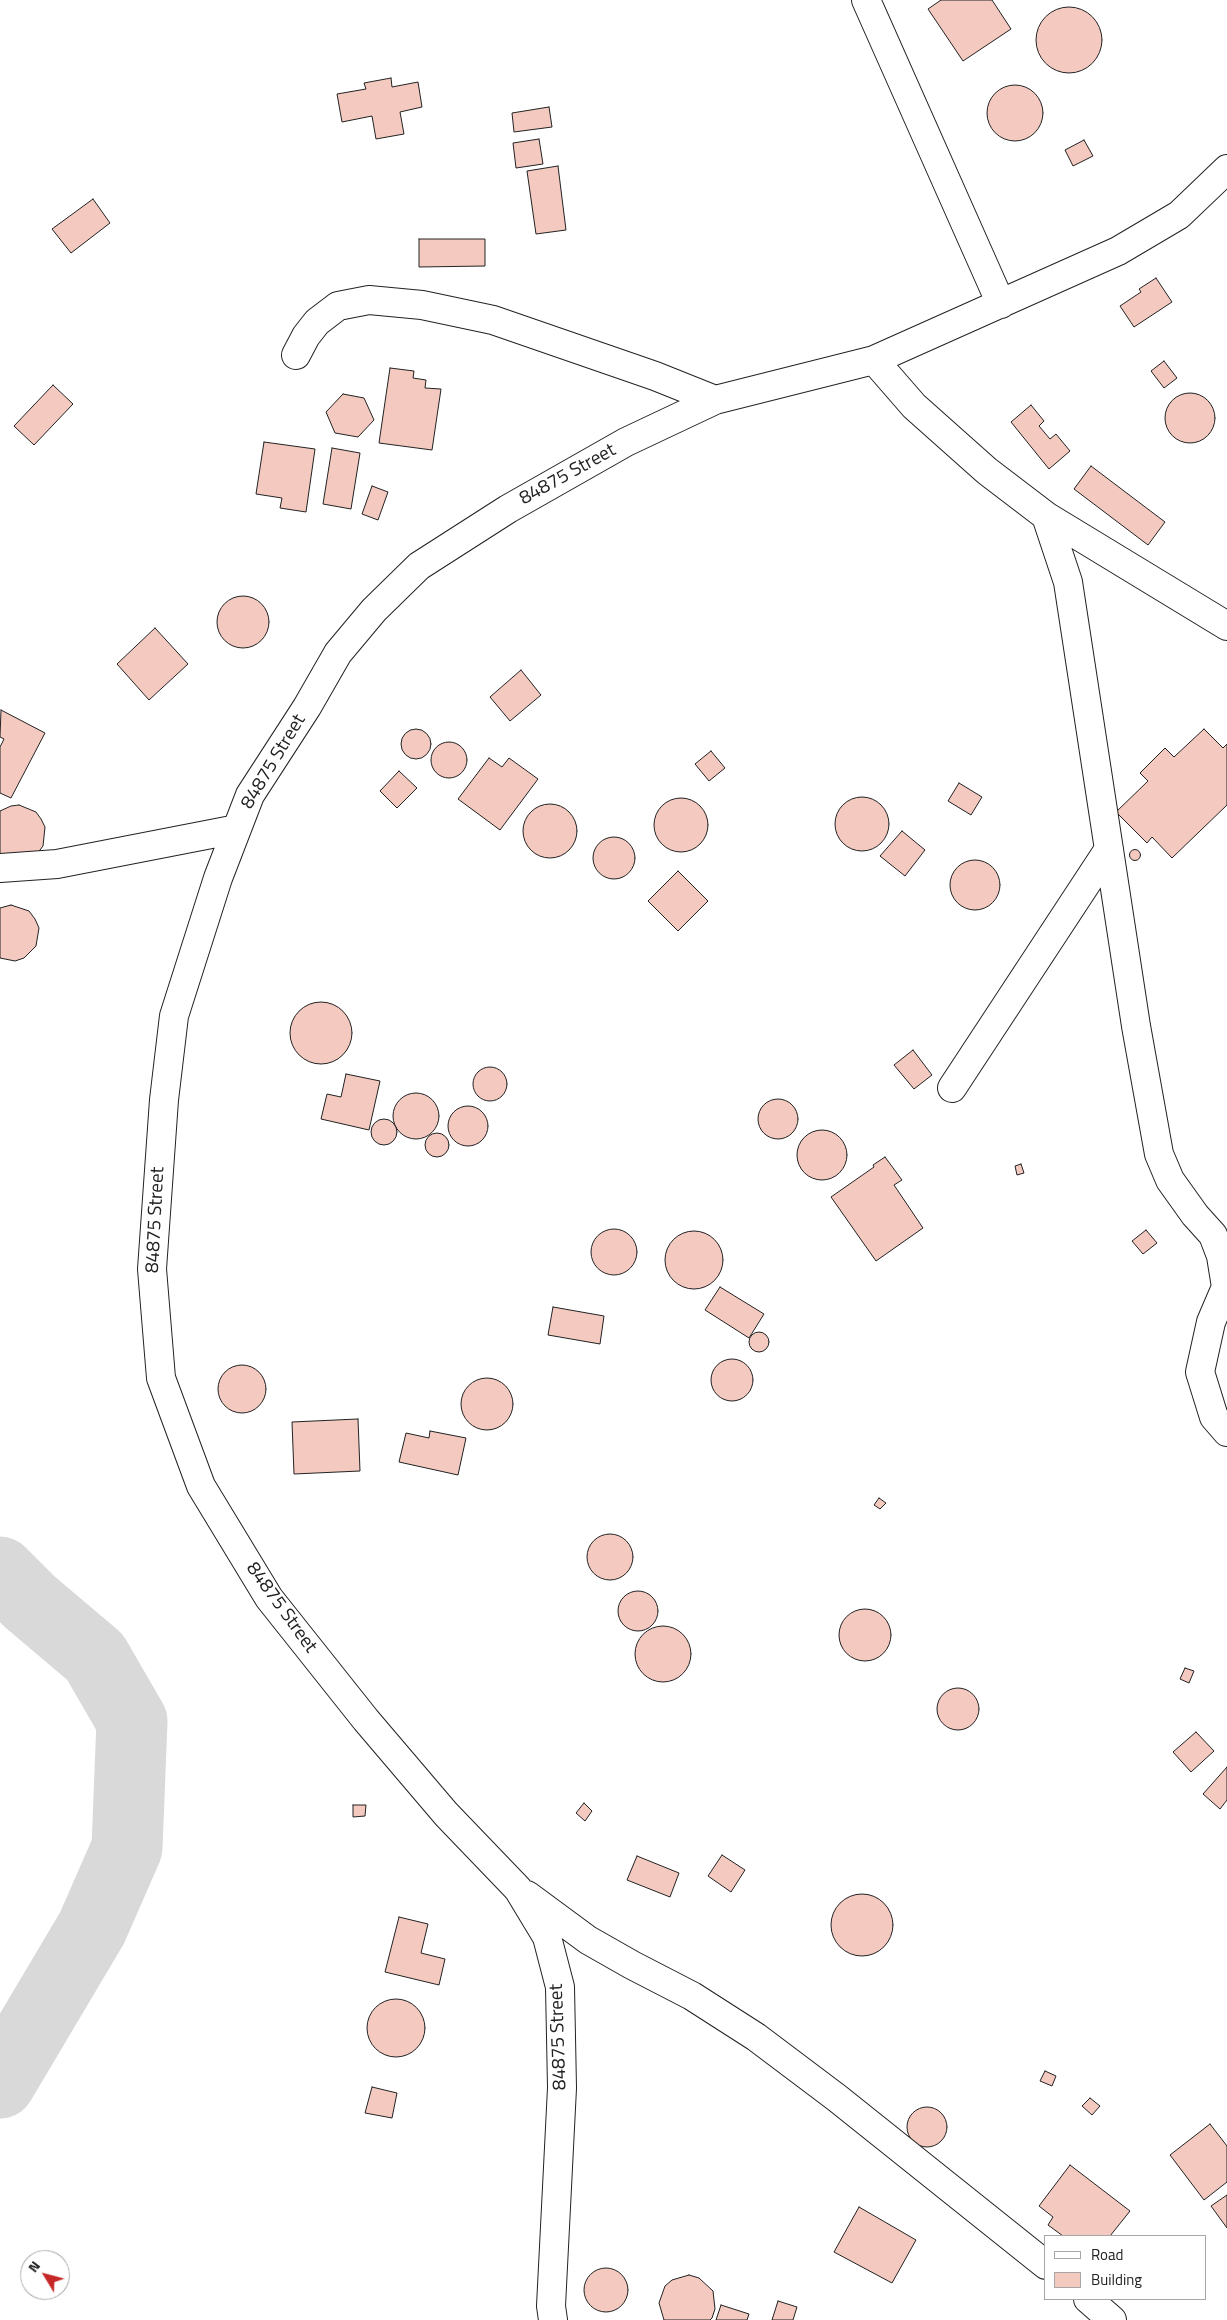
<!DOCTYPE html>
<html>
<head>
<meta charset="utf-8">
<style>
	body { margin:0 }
	#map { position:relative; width:1227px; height:2320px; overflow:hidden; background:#fff; font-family:"Titillium Web",sans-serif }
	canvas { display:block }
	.legend { position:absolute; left:1044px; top:2235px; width:162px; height:65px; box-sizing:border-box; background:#fff; border:1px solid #a7a7a7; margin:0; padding:6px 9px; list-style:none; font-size:15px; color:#222 }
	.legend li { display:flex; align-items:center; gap:10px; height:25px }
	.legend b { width:25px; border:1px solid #a7a7a7 }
	.north { position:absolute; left:20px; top:2250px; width:50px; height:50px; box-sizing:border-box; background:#fff; border:1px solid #a7a7a7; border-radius:50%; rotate:307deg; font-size:14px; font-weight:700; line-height:20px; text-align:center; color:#222 }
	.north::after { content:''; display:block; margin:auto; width:18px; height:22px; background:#c62828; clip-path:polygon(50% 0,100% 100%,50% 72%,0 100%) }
</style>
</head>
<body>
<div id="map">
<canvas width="1227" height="2320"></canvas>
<ul class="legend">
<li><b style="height:6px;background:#fff"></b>Road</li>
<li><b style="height:14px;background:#f3c9c0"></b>Building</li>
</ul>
<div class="north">N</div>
</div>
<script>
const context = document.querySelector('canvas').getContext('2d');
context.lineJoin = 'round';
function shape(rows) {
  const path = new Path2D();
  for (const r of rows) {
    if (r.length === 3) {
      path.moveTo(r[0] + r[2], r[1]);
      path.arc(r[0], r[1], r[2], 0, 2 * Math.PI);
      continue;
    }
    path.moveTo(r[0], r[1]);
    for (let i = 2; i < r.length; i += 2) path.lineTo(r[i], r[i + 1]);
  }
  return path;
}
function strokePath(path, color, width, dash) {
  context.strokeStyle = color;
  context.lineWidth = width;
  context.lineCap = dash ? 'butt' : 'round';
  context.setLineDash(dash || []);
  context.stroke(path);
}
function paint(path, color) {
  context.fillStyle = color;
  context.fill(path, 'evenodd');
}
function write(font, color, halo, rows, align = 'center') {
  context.font = font + ' "Titillium Web",sans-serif';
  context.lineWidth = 4;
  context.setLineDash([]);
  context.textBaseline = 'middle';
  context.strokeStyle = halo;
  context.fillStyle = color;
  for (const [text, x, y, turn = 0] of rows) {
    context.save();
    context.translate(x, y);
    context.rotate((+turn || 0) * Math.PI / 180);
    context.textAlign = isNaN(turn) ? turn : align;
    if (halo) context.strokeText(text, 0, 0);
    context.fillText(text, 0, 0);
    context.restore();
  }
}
const river = shape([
	[0,1572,30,1602,95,1657,132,1721,127,1848,92,1928,0,2083]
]);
const building = shape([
	[941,0,992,0,1011,29,963,61,928,9,941,0],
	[1069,40,33],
	[391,78,392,87,418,82,422,107,400,112,404,134,376,139,372,116,342,122,337,94,366,89,364,83,391,78],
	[1015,113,28],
	[549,107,552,127,514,132,512,113,549,107],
	[539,139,543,164,516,168,513,143,539,139],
	[1084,140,1093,156,1073,166,1065,150,1084,140],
	[558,166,566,230,536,234,527,171,558,166],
	[93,199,110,223,71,253,52,229,93,199],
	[419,239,485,239,485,266,419,267,419,239],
	[1156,278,1172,302,1134,327,1120,306,1141,292,1139,289,1156,278],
	[1164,361,1177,378,1164,388,1151,371,1164,361],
	[390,368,414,371,413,378,426,380,425,388,441,389,432,450,379,443,390,368],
	[53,385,73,404,34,445,14,426,53,385],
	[1190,418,25],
	[343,394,364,398,374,420,358,437,335,433,326,412,343,394],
	[1031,405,1044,421,1039,426,1050,439,1056,434,1070,451,1049,469,1011,422,1031,405],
	[264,442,315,449,306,512,280,508,282,498,256,494,264,442],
	[332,448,360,453,351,509,323,504,332,448],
	[1091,466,1165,522,1148,545,1074,489,1091,466],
	[372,486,388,492,378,520,362,514,372,486],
	[243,622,26],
	[155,628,188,664,149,700,117,664,155,628],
	[521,670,541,695,510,721,490,697,521,670],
	[1,710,45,733,11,798,0,793,0,747,4,739,0,737,1,710],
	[1204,729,1223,748,1227,744,1227,805,1172,858,1152,837,1147,843,1116,812,1148,781,1140,773,1165,748,1174,757,1204,729],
	[416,744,15],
	[449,760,18],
	[711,751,725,768,709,781,695,764,711,751],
	[489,758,502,767,509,758,538,779,500,830,458,799,489,758],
	[399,771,417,788,397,808,380,791,399,771],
	[959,783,982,797,971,815,948,801,959,783],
	[862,824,27],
	[681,825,27],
	[550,831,27],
	[19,805,36,812,41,819,45,827,43,846,37,854,0,856,0,811,11,806,19,805],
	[902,831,925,850,905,876,880,856,902,831],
	[614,858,21],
	[1135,855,5.5],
	[975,885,25],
	[678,871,708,901,678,931,648,901,678,871],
	[11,905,29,911,35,919,39,928,36,946,24,958,15,961,0,958,0,908,11,905],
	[321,1033,31],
	[913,1050,932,1075,914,1089,894,1065,913,1050],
	[490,1084,17],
	[346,1074,380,1081,369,1130,321,1119,327,1094,341,1097,346,1074],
	[416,1116,23],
	[778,1119,20],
	[468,1126,20],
	[384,1132,13],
	[822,1155,25],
	[437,1145,12],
	[885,1157,902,1180,894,1185,923,1228,876,1261,831,1197,874,1167,873,1165,885,1157],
	[1021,1164,1024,1173,1017,1175,1015,1166,1021,1164],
	[614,1252,23],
	[1146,1230,1157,1243,1143,1254,1132,1241,1146,1230],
	[694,1260,29],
	[720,1287,764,1314,749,1338,705,1310,720,1287],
	[553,1307,604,1316,600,1344,548,1335,553,1307],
	[759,1342,10],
	[732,1380,21],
	[242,1389,24],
	[487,1404,26],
	[358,1419,360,1471,294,1474,292,1422,358,1419],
	[430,1431,466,1438,458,1475,399,1462,406,1433,429,1438,430,1431],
	[879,1498,886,1503,880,1509,874,1505,879,1498],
	[610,1557,23],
	[638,1611,20],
	[865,1635,26],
	[663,1654,28],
	[1185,1668,1194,1671,1189,1683,1180,1679,1185,1668],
	[958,1709,21],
	[1196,1732,1214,1751,1191,1772,1173,1752,1196,1732],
	[1227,1767,1227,1800,1220,1809,1203,1794,1227,1767],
	[584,1803,592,1811,585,1821,576,1813,584,1803],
	[353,1805,366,1805,365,1816,353,1817,353,1805],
	[722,1855,745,1870,731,1892,708,1876,722,1855],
	[637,1856,679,1873,670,1897,627,1880,637,1856],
	[862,1925,31],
	[399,1917,428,1924,421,1953,445,1959,439,1985,385,1972,399,1917],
	[396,2028,29],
	[1045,2071,1056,2076,1052,2086,1040,2081,1045,2071],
	[372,2087,397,2093,392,2118,365,2113,372,2087],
	[1090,2098,1100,2106,1092,2115,1082,2106,1090,2098],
	[927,2127,20],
	[1210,2124,1227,2146,1227,2182,1204,2200,1170,2155,1210,2124],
	[1070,2165,1130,2211,1110,2236,1063,2236,1048,2225,1053,2217,1039,2206,1070,2165],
	[1227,2195,1227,2228,1211,2206,1227,2195],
	[859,2207,916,2240,892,2283,834,2252,859,2207],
	[606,2290,22],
	[689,2275,699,2278,713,2291,715,2309,712,2318,710,2320,664,2320,659,2303,665,2286,672,2280,689,2275],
	[778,2301,797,2307,793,2320,772,2320,778,2301],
	[721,2305,749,2314,747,2320,716,2320,721,2305]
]);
const minor = shape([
	[866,0,1001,304],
	[296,355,306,336,317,322,338,306,369,300,422,305,493,320,655,376,715,400],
	[874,360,914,406,987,471,1046,516,1227,626],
	[1046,516,1068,582,1136,1026,1159,1154,1170,1180,1195,1215,1213,1235,1221,1256,1226,1287,1211,1322,1200,1372,1214,1417,1227,1432],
	[0,868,57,864,237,829],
	[952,1088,1109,849],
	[527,1895,588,1940,632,1965,692,1996,756,2037,837,2098,1046,2265],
	[1088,2299,1112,2320],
	[553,2320,551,2306,562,2088,561,2037,560,1987,547,1937,518,1889,446,1814,366,1720,269,1598,201,1486,161,1378,152,1269,164,1100,174,1016,218,878,250,795,307,707,338,653,374,610,419,566,508,509,626,442,715,400,874,360,1118,251,1179,215,1227,169]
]);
const streetNames = [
	["84875 Street",568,475,-29],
	["84875 Street",274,762,-59],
	["84875 Street",156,1220,-87],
	["84875 Street",281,1608,54],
	["84875 Street",559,2037,-92]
];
strokePath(river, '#d9d9d9', 71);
paint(building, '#f3c9c0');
strokePath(building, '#222', 1);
strokePath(minor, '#222', 30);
strokePath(minor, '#fff', 28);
write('19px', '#222', '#fff', streetNames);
</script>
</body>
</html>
